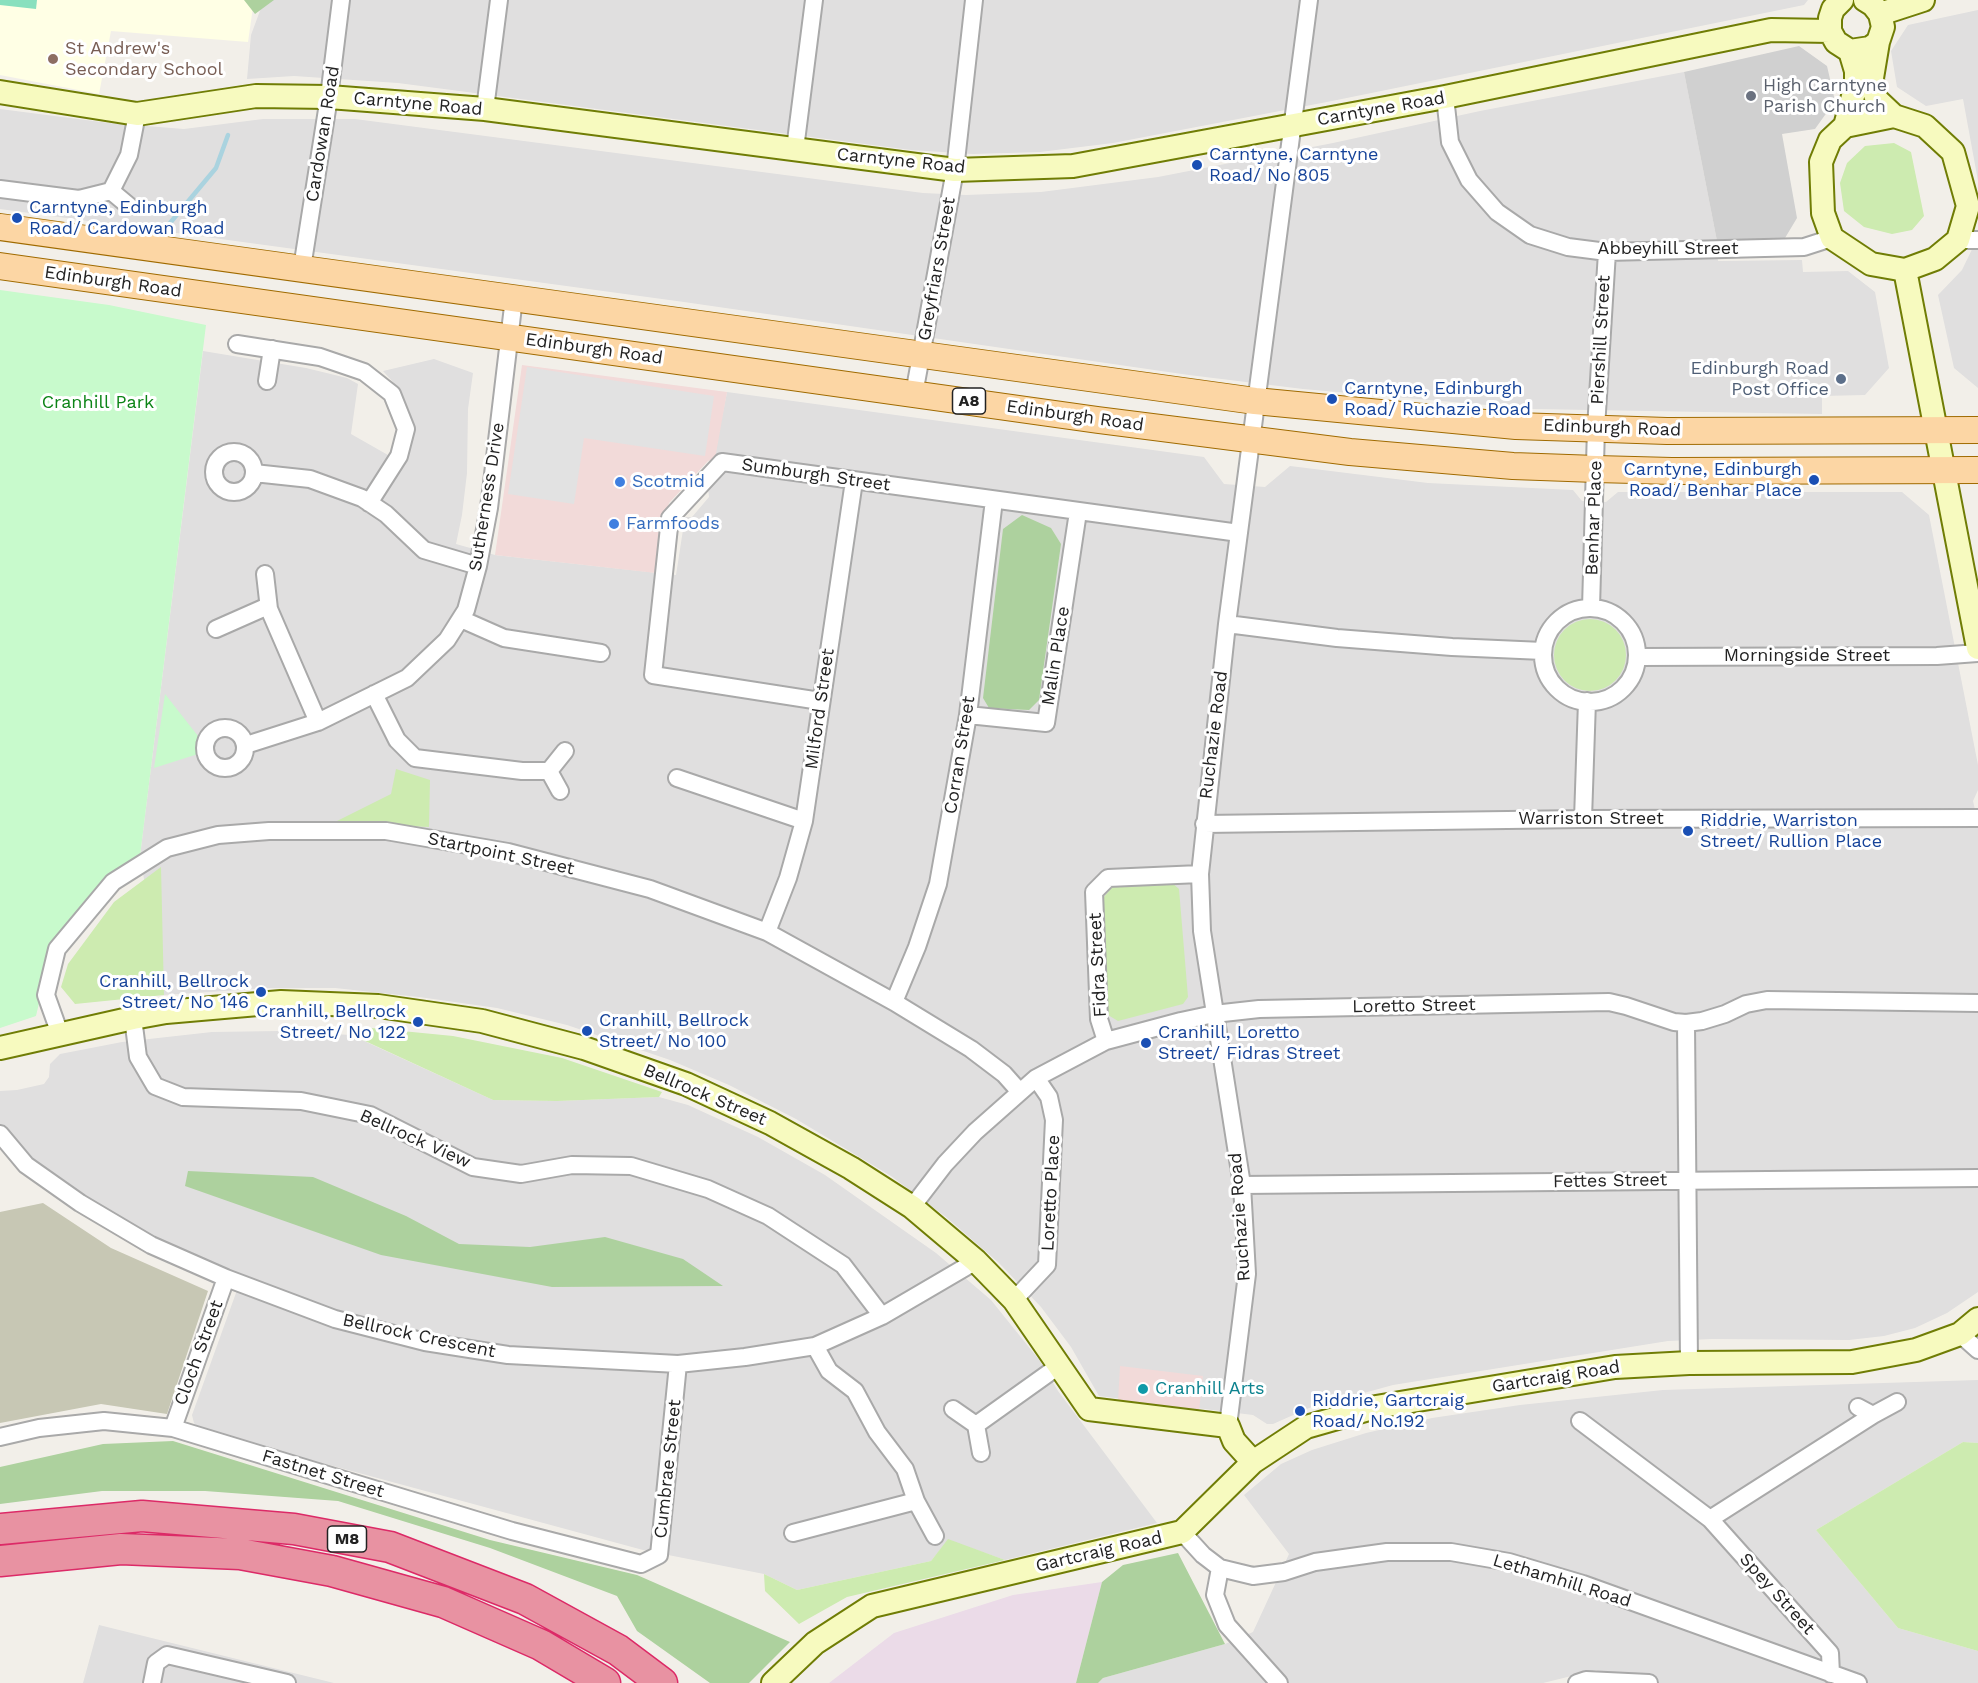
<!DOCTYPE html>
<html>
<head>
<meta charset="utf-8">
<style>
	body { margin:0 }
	canvas { display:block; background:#f2efe9 }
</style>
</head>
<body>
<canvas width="1978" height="1683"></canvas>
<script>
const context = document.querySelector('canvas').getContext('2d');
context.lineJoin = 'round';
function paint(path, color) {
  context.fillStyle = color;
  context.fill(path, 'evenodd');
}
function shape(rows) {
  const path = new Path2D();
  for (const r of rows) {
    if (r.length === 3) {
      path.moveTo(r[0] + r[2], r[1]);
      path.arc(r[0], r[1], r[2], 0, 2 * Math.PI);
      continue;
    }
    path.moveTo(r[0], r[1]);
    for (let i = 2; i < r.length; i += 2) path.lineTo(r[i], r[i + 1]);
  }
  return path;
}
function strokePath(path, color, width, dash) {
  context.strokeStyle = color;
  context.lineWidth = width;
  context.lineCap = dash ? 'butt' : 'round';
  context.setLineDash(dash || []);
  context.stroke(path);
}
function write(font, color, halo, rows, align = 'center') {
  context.font = font + ' "Work Sans",sans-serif';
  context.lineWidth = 6;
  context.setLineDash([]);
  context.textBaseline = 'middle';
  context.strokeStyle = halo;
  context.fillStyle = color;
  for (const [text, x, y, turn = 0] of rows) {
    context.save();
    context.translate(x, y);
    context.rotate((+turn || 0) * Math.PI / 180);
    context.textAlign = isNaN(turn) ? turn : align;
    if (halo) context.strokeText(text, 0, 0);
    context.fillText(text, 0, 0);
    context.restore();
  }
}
const residential = shape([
	[264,0,1808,0,1804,5,1332,101,1113,143,1040,152,973,154,911,150,398,83,294,76,247,79,251,35],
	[1978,10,1978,181,1963,99,1926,106,1897,87,1891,51,1908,25],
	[1684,72,1717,241,1718,261,1802,260,1803,272,1848,271,1875,292,1889,368,1865,395,1822,396,1822,414,1533,409,1303,389,1189,375,684,302,0,209,0,109,109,123,184,129,263,119,355,119,923,193,966,195,1041,192,1158,177,1333,143,1480,111],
	[1978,237,1978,388,1954,368,1938,295,1962,270],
	[203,351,306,368,347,378,358,384,351,434,402,463,401,399,393,382,383,371,434,359,473,373,468,409,467,473,462,515,456,544,495,555,676,575,685,517,692,517,709,497,708,488,727,392,1204,457,1224,484,1265,487,1290,466,1428,483,1573,490,1582,501,1606,502,1618,492,1902,492,1929,515,1978,765,1978,790,1973,801,1978,823,1978,1292,1947,1313,1915,1328,1884,1336,1849,1340,1712,1339,1668,1341,1393,1385,1309,1408,1273,1424,1267,1424,1253,1415,1099,1396,1071,1347,1041,1307,999,1263,946,1217,891,1176,796,1119,729,1085,670,1060,567,1025,497,1008,419,997,335,988,269,988,164,995,140,856],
	[280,1031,351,1035,493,1100,557,1101,659,1097,688,1105,758,1137,825,1175,936,1253,991,1300,1040,1361,1058,1391,1157,1523,1005,1560,948,1540,931,1561,797,1590,764,1574,643,1550,204,1431,198,1428,194,1423,192,1415,241,1279,159,1243,38,1167,13,1142,0,1124,0,1091,17,1090,44,1084,49,1077,50,1064,60,1054,122,1042,212,1032],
	[1978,1380,1978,1443,1963,1442,1816,1530,1898,1628,1978,1651,1978,1683,1625,1683,1596,1670,1543,1683,1098,1683,1103,1678,1225,1644,1253,1632,1289,1554,1244,1495,1281,1464,1312,1450,1366,1433,1432,1418,1520,1405,1663,1390],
	[99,1625,334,1683,83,1683]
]);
const commercial = shape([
	[522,365,727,392,715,459,708,461,669,503,656,573,495,555],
	[1120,1366,1203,1376,1199,1411,1118,1402]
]);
const industrial = shape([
	[1102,1582,1076,1683,829,1683,894,1633,1013,1595]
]);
const education = shape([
	[0,0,254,0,248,42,111,31,99,94,0,75]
]);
const religious = shape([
	[1799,46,1827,66,1835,101,1815,129,1782,134,1797,218,1785,238,1717,241,1684,72]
]);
const construction = shape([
	[43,1203,111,1248,208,1291,167,1414,101,1404,0,1423,0,1212]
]);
const grass = shape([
	[1894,143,1911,152,1924,216,1912,230,1892,234,1864,227,1844,211,1840,183,1847,163,1865,146],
	[1590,655,36],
	[396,769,430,780,429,827,333,823,391,794],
	[161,867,164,995,75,1004,61,987,68,964,114,902],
	[1171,882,1179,889,1188,997,1183,1004,1118,1021,1108,1015,1103,898,1113,886],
	[351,1026,453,1036,562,1058,662,1092,659,1097,557,1101,493,1100,352,1035],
	[1963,1442,1978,1443,1978,1651,1898,1628,1816,1530],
	[948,1539,1005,1560,847,1597,799,1624,765,1591,764,1574,797,1590,931,1561]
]);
const forest = shape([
	[244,0,274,0,255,14],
	[1022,515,1051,528,1061,544,1039,700,1029,710,989,708,983,698,1003,529],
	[188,1171,313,1177,406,1216,459,1244,530,1247,605,1237,683,1259,723,1286,552,1287,381,1255,185,1186],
	[173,1441,490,1540,637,1575,790,1642,749,1683,710,1683,637,1631,617,1596,490,1548,338,1501,205,1491,102,1491,0,1504,0,1467,103,1444],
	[1178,1553,1225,1644,1103,1678,1098,1683,1076,1683,1102,1582,1123,1565]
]);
const park = shape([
	[0,290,109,305,206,325,140,856,109,877,82,906,60,939,44,982,36,1016,0,1028],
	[165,694,198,736,198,754,154,768]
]);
const pitch = shape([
	[0,0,37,0,36,9,0,5]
]);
const parking = shape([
	[527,367,714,396,705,456,584,438,574,504,508,494]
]);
const stream = shape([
	[170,223,216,168,228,135]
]);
const street = shape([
	[1445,97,1450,142,1469,180,1497,212,1530,235,1568,247,1607,252,1804,247,1832,238],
	[485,109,499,0],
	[795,149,814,0],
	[0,189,79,199,111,191,129,155,137,114],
	[111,191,129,206],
	[1958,240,1978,240],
	[302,268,329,97,341,0],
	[237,344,320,357,364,372,392,394,406,429,399,456,369,503],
	[267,381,272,349],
	[914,394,955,170,974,0],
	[234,472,20],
	[254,473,310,479,362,498,386,514,424,550,478,566],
	[265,574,269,609,318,722],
	[1591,608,1596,428,1607,252],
	[1590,655,47],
	[461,619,504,638,601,653],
	[1227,624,1337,638,1452,647,1543,651],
	[216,629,268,606],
	[1637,657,1937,656,1978,653],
	[374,694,397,740,415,758,522,771,549,771,565,751],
	[820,701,653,675,670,518,722,462,1239,533],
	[968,715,1046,723,1078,512],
	[225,748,20],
	[246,745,318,722,407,678,447,640,466,610,478,566,489,508,514,298],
	[549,771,560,791],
	[677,778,804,821],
	[1583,819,1587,701],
	[1204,824,1583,819,1978,818],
	[767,932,788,878,804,821,854,481],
	[894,1002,917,947,938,884,968,715,994,500],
	[133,1018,138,1057,155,1086,183,1097,301,1101,370,1115,473,1167,521,1174,572,1165,631,1166,708,1189,768,1216,843,1265,882,1316],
	[1686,1023,1689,1363],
	[60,1034,46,995,57,949,113,882,167,848,218,835,269,831,386,831,508,852,650,889,767,932,894,1002,971,1049,1004,1074,1020,1092],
	[1106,1041,1099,1019,1094,892,1108,878,1200,874],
	[0,1134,26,1165,80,1203,151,1245,226,1278,335,1319,425,1342,508,1355,678,1364,745,1357,815,1346,882,1316,976,1261],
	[1242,1185,1978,1178],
	[912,1207,945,1164,975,1132,1036,1078,1106,1041,1181,1021,1214,1014,1259,1009,1609,1002,1626,1006,1674,1022,1686,1023,1702,1021,1725,1014,1746,1004,1767,1000,1978,1003],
	[1014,1300,1047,1265,1054,1120,1049,1097,1036,1078],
	[1960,1334,1978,1350],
	[815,1346,829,1371,855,1391,877,1432,905,1469,916,1501,935,1536],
	[953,1409,976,1425,981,1453],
	[1873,1415,1897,1402],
	[1580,1421,1710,1519,1830,1653,1831,1674],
	[976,1425,1060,1365],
	[1228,1426,1247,1274,1242,1185,1202,931,1200,874,1227,624,1309,0],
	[173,1428,226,1278],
	[0,1437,39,1428,104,1421,173,1428,512,1531,641,1564,659,1555,678,1364],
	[1710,1519,1873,1415,1858,1407],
	[1182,1532,1203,1555,1220,1568,1253,1576,1284,1572,1315,1562,1387,1552,1451,1552,1509,1562,1583,1584,1858,1683],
	[793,1533,916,1501],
	[1220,1568,1215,1595,1227,1625,1279,1683],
	[152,1683,156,1663,167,1655,287,1683],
	[1577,1683,1586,1680,1649,1683]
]);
const secondary = shape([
	[1842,0,1833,9,1830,18,1830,31,1836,42,1850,51,1870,48,1878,42,1883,27,1880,14,1873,5,1865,0],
	[1880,14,1923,0],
	[1878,42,1872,78,1873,89,1877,100,1894,116],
	[0,92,137,114,256,96,329,97,485,109,955,170,1073,166,1445,97,1771,30,1830,31],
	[1894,116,1925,126,1953,152,1968,206,1958,240,1935,259,1905,270,1871,264,1832,238,1823,213,1821,162,1830,140,1845,126,1894,116],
	[1845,126,1856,85,1856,71,1850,51],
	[1905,270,1978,648],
	[0,1048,133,1018,166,1012,281,1002,378,1006,482,1021,584,1048,686,1084,770,1123,851,1168,912,1207,976,1261,1014,1300,1089,1409,1228,1426,1234,1441,1253,1462],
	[773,1683,815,1643,872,1606,1182,1532,1253,1462,1306,1427,1376,1407,1615,1367,1689,1363,1852,1362,1916,1350,1960,1334,1978,1319]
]);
const primary = shape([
	[0,227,1255,401,1516,426,1667,431,1978,430],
	[0,266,1098,420,1350,452,1513,466,1596,469,1672,471,1978,470]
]);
const highway = shape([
	[0,1529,142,1516,294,1529,390,1547,525,1599,618,1650,662,1683],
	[0,1561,121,1549,240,1554,332,1571,443,1602,541,1645,605,1683]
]);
const markers = [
	[53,59,6,"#8d6e63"],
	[1751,96,6,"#6b7280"],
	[1197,165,6,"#1a4fb4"],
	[17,218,6,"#1a4fb4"],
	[1841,379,6,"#5c6f8a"],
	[1332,399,6,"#1a4fb4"],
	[1814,480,6,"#1a4fb4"],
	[620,482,6,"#3f7fe0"],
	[614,524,6,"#3f7fe0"],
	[1688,831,6,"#1a4fb4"],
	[261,992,6,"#1a4fb4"],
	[418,1022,6,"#1a4fb4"],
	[587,1031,6,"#1a4fb4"],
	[1146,1043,6,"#1a4fb4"],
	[1143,1389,6,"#0f9aa8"],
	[1300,1411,6,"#1a4fb4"]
];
const shields = [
	[969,401,33],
	[347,1539,39]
];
const shieldNames = [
	["A8",969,401],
	["M8",347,1539]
];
const educationNames = [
	["St Andrew's",65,49],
	["Secondary School",65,70]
];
const worshipNames = [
	["High Carntyne",1763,86],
	["Parish Church",1763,107]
];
const streetNames = [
	["Carntyne Road",418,104,5],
	["Carntyne Road",1381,109,-10],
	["Cardowan Road",323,134,-81],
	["Carntyne Road",901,161,6],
	["Abbeyhill Street",1668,249],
	["Greyfriars Street",937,269,-80],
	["Edinburgh Road",113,282,8],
	["Piershill Street",1601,340,-87],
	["Edinburgh Road",594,349,8],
	["Edinburgh Road",1075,416,8],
	["Edinburgh Road",1612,428,2],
	["Sumburgh Street",816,475,8],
	["Sutherness Drive",487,497,-81],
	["Benhar Place",1594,518,-88],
	["Malin Place",1056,656,-81],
	["Morningside Street",1807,656],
	["Milford Street",820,709,-82],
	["Ruchazie Road",1214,735,-83],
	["Corran Street",960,755,-81],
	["Warriston Street",1591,819],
	["Startpoint Street",501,854,12],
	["Fidra Street",1098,965,-93],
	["Loretto Street",1414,1006,-1],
	["Bellrock Street",705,1095,23],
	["Bellrock View",415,1139,24],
	["Fettes Street",1610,1181,-1],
	["Loretto Place",1051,1193,-87],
	["Ruchazie Road",1240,1217,-94],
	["Bellrock Crescent",419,1336,12],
	["Cloch Street",199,1353,-70],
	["Gartcraig Road",1556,1377,-9],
	["Cumbrae Street",668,1469,-84],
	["Fastnet Street",323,1474,17],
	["Gartcraig Road",1099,1552,-13],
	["Lethamhill Road",1562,1581,17],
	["Spey Street",1777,1594,48]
];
const transitNames = [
	["Carntyne, Carntyne",1209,155],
	["Road/ No 805",1209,176],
	["Carntyne, Edinburgh",29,208],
	["Road/ Cardowan Road",29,229],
	["Carntyne, Edinburgh",1344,389],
	["Road/ Ruchazie Road",1344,410],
	["Carntyne, Edinburgh",1802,470,"right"],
	["Road/ Benhar Place",1802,491,"right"],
	["Riddrie, Warriston",1700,821],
	["Street/ Rullion Place",1700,842],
	["Cranhill, Bellrock",249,982,"right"],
	["Street/ No 146",249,1003,"right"],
	["Cranhill, Bellrock",406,1012,"right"],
	["Street/ No 122",406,1033,"right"],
	["Cranhill, Bellrock",599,1021],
	["Street/ No 100",599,1042],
	["Cranhill, Loretto",1158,1033],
	["Street/ Fidras Street",1158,1054],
	["Riddrie, Gartcraig",1312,1401],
	["Road/ No.192",1312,1422]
];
const serviceNames = [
	["Edinburgh Road",1829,369],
	["Post Office",1829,390]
];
const parkNames = [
	["Cranhill Park",98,403]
];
const shopNames = [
	["Scotmid",632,482],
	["Farmfoods",626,524]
];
const cultureNames = [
	["Cranhill Arts",1155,1389]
];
paint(residential, '#e0dfdf');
paint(commercial, '#f2dad9');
paint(industrial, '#ebdbe8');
paint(education, '#ffffe5');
paint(religious, '#d0d0d0');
paint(construction, '#c7c7b4');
paint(grass, '#cdebb0');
paint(forest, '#add19e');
paint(park, '#c8facc');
paint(pitch, '#88e0be');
paint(parking, '#e2e2e2');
strokePath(stream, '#aad3df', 4.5);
strokePath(street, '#a9a9a9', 20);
strokePath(secondary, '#707d05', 26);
strokePath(primary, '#a06b00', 28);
strokePath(highway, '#dc2a67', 33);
strokePath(street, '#fff', 16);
strokePath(secondary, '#f7fabf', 22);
strokePath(primary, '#fcd6a4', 26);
strokePath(highway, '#e892a2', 30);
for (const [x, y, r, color] of markers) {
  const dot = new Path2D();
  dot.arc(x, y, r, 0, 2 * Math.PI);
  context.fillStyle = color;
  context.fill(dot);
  strokePath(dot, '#fff', 2);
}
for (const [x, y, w] of shields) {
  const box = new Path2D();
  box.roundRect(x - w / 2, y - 13, w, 26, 4.5);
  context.fillStyle = '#fff';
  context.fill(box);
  strokePath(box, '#222', 1.5);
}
write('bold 16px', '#222', null, shieldNames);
write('18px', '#785e54', '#fff', educationNames, 'left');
write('18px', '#5b616d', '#fff', worshipNames, 'left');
write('18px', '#222', '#fff', streetNames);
write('18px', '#164399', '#fff', transitNames, 'left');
write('18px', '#4e5e75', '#fff', serviceNames, 'right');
write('18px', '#0c8416', '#fff', parkNames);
write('18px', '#366cbe', '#fff', shopNames, 'left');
write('18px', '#0d838f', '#fff', cultureNames, 'left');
</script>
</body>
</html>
